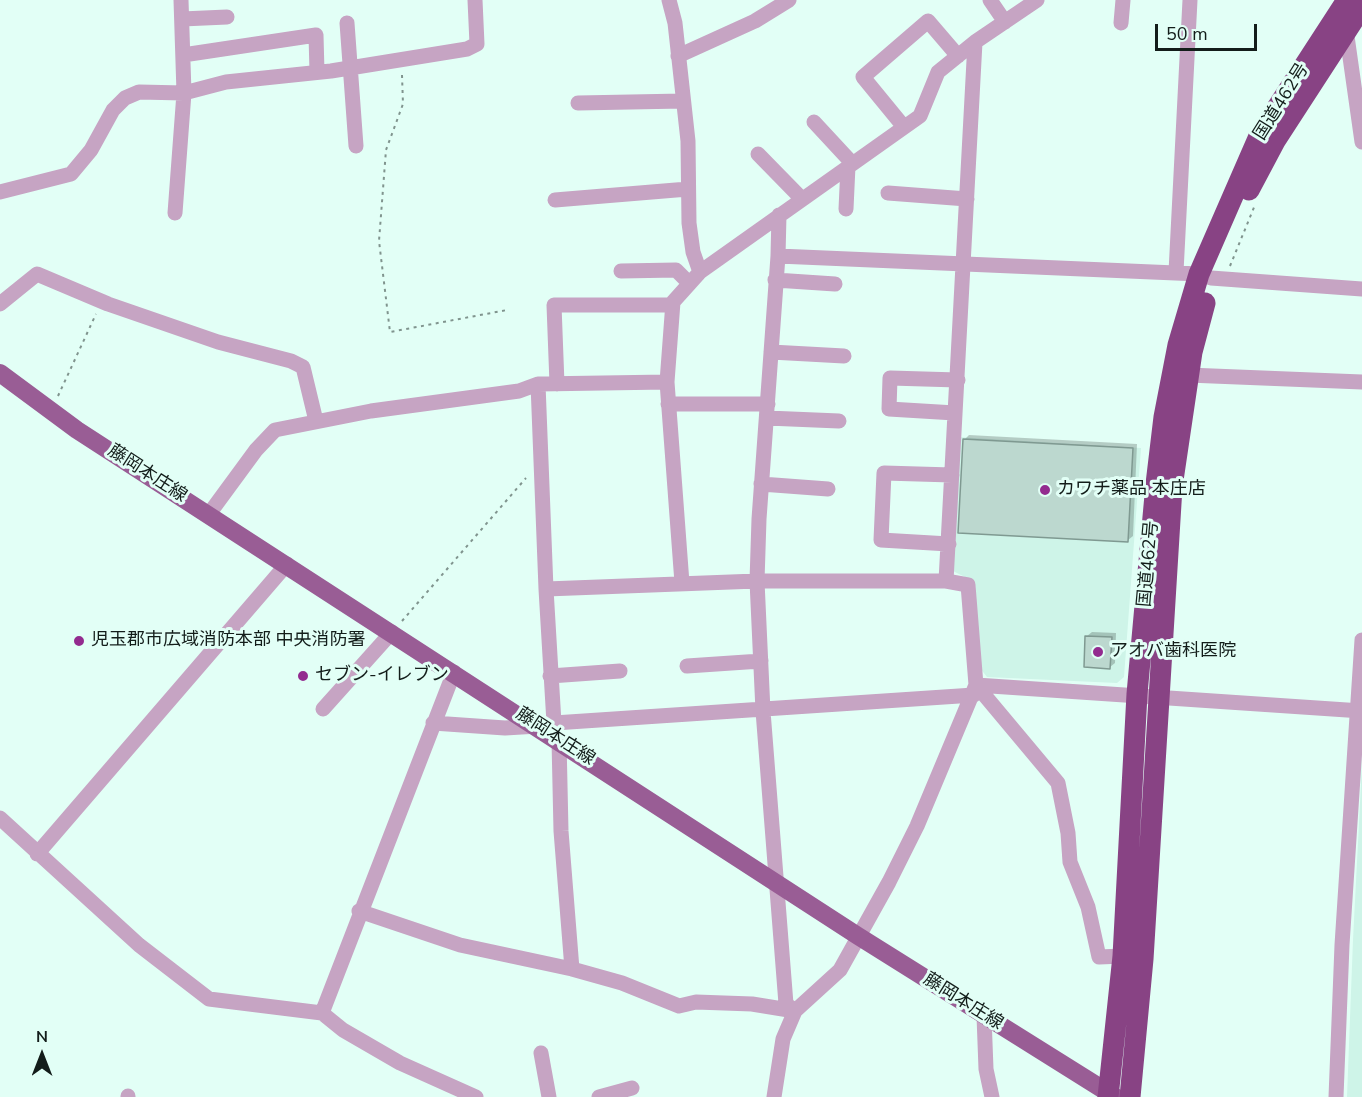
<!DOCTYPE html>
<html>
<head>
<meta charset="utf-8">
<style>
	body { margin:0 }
	#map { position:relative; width:1362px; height:1097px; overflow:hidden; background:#e2fff6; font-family:"Nunito Sans",sans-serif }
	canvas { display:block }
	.north { position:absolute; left:12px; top:1025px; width:60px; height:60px; -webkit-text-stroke:4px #e2fff6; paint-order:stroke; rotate:0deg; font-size:16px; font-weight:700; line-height:24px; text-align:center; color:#131d1a }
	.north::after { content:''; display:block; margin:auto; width:21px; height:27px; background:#131d1a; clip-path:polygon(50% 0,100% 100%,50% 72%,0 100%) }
	.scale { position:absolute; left:1155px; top:24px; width:102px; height:27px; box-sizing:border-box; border:3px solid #131d1a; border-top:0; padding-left:8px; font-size:18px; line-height:21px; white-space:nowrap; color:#131d1a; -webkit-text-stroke:4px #e2fff6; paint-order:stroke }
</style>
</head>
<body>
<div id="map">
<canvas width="1362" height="1097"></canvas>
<div class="north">N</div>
<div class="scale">50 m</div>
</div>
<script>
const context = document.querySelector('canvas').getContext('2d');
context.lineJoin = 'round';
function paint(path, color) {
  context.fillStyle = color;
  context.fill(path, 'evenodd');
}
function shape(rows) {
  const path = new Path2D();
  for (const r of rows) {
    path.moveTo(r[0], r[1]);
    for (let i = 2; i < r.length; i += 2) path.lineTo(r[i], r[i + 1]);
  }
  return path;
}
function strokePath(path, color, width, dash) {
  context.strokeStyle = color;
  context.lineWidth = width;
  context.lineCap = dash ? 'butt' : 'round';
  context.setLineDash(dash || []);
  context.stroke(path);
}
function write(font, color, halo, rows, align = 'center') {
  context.font = font + ' "Nunito Sans","Noto Sans JP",sans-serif';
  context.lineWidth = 6;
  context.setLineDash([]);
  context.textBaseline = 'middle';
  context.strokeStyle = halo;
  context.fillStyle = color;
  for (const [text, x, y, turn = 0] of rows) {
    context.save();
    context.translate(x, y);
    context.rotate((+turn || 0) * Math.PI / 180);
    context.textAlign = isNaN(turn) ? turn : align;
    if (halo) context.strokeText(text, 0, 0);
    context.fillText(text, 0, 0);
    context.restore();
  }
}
const built = shape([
	[959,437,1141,448,1124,677,1117,683,987,677,980,668,975,582,953,571],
	[1362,764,1362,1097,1347,1097,1353,940]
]);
const shadow = shape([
	[969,435,1137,444,1133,536,1128,540,964,440],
	[1092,632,1116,633,1115,663,1110,667,1087,636]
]);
const building = shape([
	[963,439,1133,448,1128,542,958,533,963,439],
	[1085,636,1112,637,1110,669,1084,667,1085,636]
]);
const path = shape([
	[402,75,403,104,386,150,379,241,390,332,507,310],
	[1230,266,1255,205],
	[58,396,96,314],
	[402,621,526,478]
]);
const minor = shape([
	[669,0,675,23,688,141,689,223,693,252,700,272],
	[990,0,1005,22],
	[182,19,227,17],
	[347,23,356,146],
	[1121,23,1123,0],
	[1346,29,1362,142],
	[183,55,316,35,317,72],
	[678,56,755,21,789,0],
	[578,103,683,101],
	[814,122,852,163],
	[904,127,863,77,928,21,958,56],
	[758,154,802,199],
	[0,192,71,174,91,150,113,110,125,98,139,92,184,93,226,82,331,71,467,49,477,44,475,0],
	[888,193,967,199],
	[555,200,688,189],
	[846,209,848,166],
	[175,213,184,93,181,0],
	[779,215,778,256,1199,274],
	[778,256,759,519,757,581,763,711,786,1004,795,1011],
	[621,271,676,270,689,283],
	[1176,272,1190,0],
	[1211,278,1362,289],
	[775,280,835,284],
	[0,304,37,274,108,304,218,342,291,361,303,367,316,421],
	[771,352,844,356],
	[1188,375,1362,382],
	[538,384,546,589],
	[557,384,554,305,672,305],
	[668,404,768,404],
	[955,413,889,409,890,378,958,380],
	[767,418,839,421],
	[761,484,828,489],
	[209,514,256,450,275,430,371,411,519,391,538,384,667,382],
	[949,544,881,540,884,473,952,475],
	[682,583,667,382,673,302,700,272,920,116,938,72,975,42,1037,0],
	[687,666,761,661],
	[550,676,620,671],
	[976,685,1362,711],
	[976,685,1058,783,1068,833,1070,862,1088,907,1099,957,1123,956],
	[323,709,392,632],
	[433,723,505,728,538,726],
	[554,723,546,589,757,581,946,581],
	[550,730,554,723,974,695],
	[559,740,561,831,572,969],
	[0,818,139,945,209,999,322,1013,343,1030,400,1063,476,1097],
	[37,854,287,564],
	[359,911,460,945,572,969,622,983,679,1006,696,1002,752,1004,795,1011],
	[322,1013,454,672],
	[984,1016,986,1069,992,1097],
	[541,1053,549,1097],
	[128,1096,128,1097],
	[599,1097,632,1088],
	[774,1097,783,1039,795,1011,840,970,889,882,917,826,976,685,968,585,946,581,975,42],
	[1336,1097,1342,945,1362,640]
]);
const major = shape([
	[0,373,77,430,858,936,1115,1097]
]);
const highway = shape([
	[1249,190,1275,141,1362,7],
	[1108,1097,1123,956,1137,694,1156,484,1164,417,1178,345,1199,274,1260,134,1347,0],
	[1130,1097,1143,959,1172,487,1192,352,1205,303]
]);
const markers = [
	[1045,490,6,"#932b8f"],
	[79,641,6,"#932b8f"],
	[1098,652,6,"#932b8f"],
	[303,676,6,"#932b8f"]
];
const streetNames = [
	["国道462号",1282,102,-58],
	["藤岡本庄線",147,474,33],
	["国道462号",1149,564,-85],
	["藤岡本庄線",555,737,33],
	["藤岡本庄線",963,1002,32]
];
const poiNames = [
	["カワチ薬品 本庄店",1057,490],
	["児玉郡市広域消防本部 中央消防署",91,641],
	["アオバ歯科医院",1110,652],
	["セブン-イレブン",315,676]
];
paint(built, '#cef4e8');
paint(shadow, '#0003');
paint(building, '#bcd8cf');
strokePath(building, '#7f9991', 1.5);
strokePath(path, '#80948e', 2, [3, 4.5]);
strokePath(minor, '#c6a4c3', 15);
strokePath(major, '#995d95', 18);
strokePath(highway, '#884384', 21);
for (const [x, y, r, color] of markers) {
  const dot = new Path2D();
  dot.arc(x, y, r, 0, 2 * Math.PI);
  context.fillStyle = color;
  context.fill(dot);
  strokePath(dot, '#e2fff6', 2);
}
write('18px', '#131d1a', '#e2fff6', streetNames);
write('18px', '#131d1a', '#e2fff6', poiNames, 'left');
</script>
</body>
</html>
